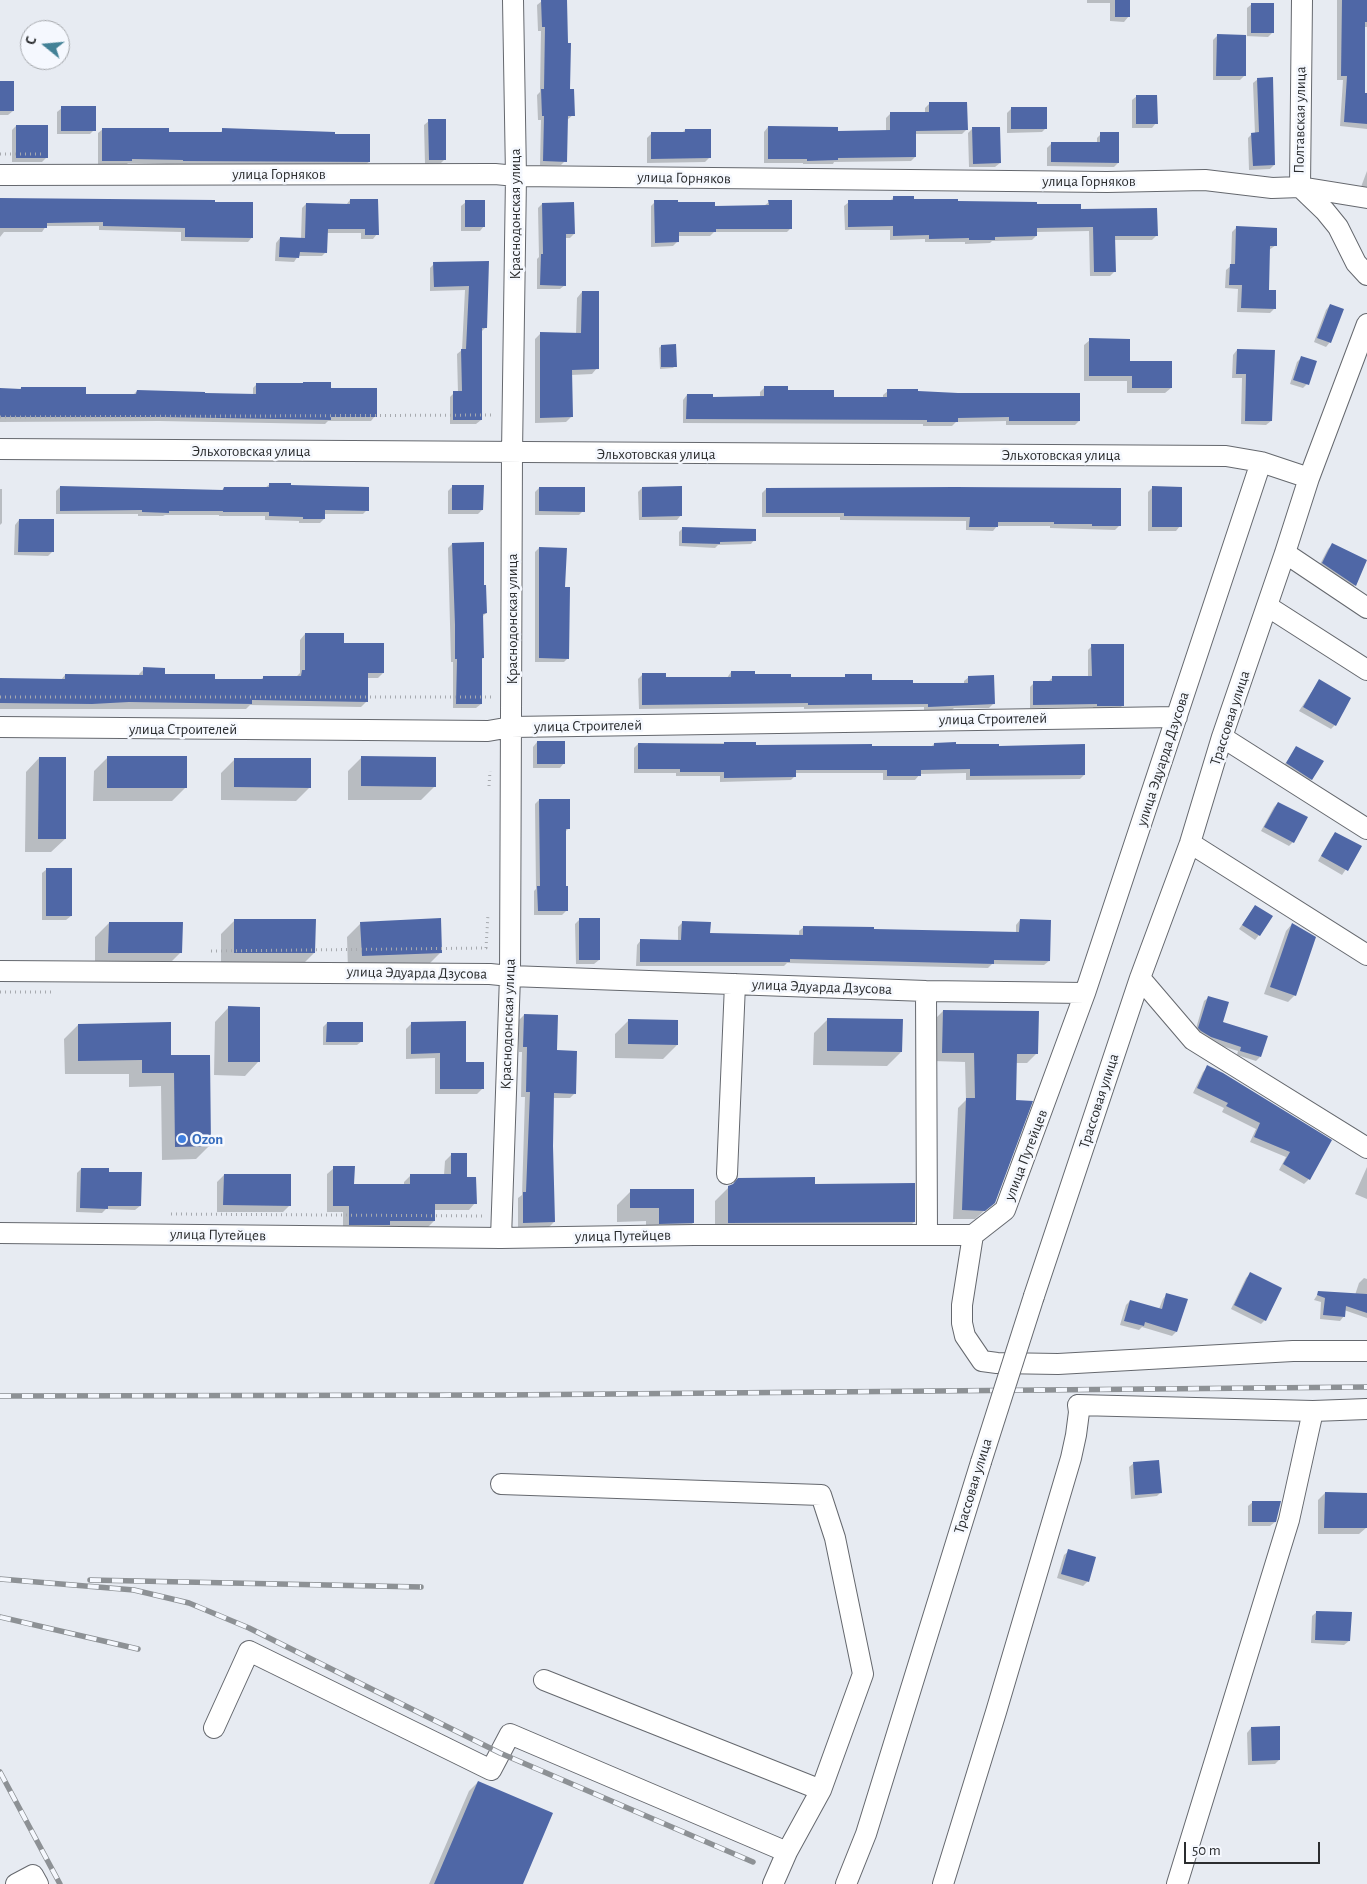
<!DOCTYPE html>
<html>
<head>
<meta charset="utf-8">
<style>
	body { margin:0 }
	#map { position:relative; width:1367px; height:1884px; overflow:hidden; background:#e7ebf2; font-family:"Alegreya Sans",sans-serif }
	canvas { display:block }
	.north { position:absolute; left:20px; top:20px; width:50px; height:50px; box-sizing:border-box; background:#f5f8fe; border:1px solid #a4a7ab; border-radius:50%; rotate:287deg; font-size:14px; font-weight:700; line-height:20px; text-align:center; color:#2b2d2f }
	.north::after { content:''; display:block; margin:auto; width:18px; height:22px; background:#428196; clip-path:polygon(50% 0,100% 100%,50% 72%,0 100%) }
	.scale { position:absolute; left:1184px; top:1842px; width:136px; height:22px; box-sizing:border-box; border:2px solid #2b2d2f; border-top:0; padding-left:6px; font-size:15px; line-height:18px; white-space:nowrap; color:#2b2d2f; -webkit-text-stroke:4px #f5f8fe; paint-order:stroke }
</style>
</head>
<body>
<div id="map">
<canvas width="1367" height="1884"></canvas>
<div class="north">С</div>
<div class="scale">50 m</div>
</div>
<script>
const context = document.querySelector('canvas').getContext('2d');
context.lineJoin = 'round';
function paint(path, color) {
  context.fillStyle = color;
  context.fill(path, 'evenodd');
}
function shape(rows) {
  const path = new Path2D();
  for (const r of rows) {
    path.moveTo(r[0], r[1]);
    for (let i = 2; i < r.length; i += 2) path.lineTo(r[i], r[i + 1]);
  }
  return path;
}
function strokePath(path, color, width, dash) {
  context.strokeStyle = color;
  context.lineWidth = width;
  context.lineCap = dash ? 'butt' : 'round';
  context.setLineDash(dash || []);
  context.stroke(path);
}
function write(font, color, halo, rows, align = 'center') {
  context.font = font + ' "Alegreya Sans",sans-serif';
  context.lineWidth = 5;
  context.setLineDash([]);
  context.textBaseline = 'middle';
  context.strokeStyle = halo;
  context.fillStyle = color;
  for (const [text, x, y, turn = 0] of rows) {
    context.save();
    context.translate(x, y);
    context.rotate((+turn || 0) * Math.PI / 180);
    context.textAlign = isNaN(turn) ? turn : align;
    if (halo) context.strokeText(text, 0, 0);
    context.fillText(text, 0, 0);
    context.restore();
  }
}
const shadow = shape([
	[1087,0,1129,0,1129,16,1124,22,1110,21,1110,3,1087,3],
	[1337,0,1367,0,1367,27,1363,27,1363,94,1367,94,1367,129,1340,126,1343,80,1337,80],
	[542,1,569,90,573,115,567,120,565,161,561,165,540,165,541,120,538,120,537,95,540,92,541,31,538,31,537,5],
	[1252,4,1273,32,1268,37,1245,36,1245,75,1240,80,1213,80,1213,40,1217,36,1247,36,1247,8],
	[1258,79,1274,165,1270,169,1249,170,1248,138,1252,134,1255,134,1253,83],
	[0,82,13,111,8,115,0,115],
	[1137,96,1156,123,1152,128,1132,128,1132,100],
	[929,104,967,129,962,134,915,134,915,157,911,161,834,162,833,164,803,164,803,163,764,163,764,132,768,127,837,133,886,132,886,118,890,114,925,113,925,108],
	[62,108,94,130,90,134,57,134,57,112],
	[1011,109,1046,128,1042,132,1007,133,1007,113],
	[429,121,445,159,441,163,425,164,424,125],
	[16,126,46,158,42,162,12,162,12,130],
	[973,128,1000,163,995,167,969,167,968,133],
	[103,129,168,133,219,134,223,130,334,135,369,162,364,166,243,166,128,163,126,165,98,165,98,133],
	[685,130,710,157,705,162,647,163,647,138,651,134,682,133],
	[1101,134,1118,163,1114,167,1047,166,1047,148,1051,144,1097,143,1097,138],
	[1367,171,1367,190,1361,187],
	[894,197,912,201,1036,206,1080,210,1156,236,1152,240,1114,240,1115,271,1110,276,1090,276,1089,231,1036,232,1036,236,1032,240,992,241,990,243,965,244,965,242,925,242,925,239,890,240,890,230,845,230,844,206,849,202,890,201],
	[0,199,252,237,248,242,181,241,181,232,99,230,99,226,46,226,42,232,4,232,0,237],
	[350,200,377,234,373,239,361,239,361,233,326,233,326,252,322,256,298,256,294,262,275,261,276,243,280,238,301,239,302,208,306,204,346,205],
	[466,202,484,226,480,231,461,231,461,206],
	[655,202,714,207,764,206,769,202,791,228,787,232,714,232,710,236,677,236,677,242,673,246,651,247,651,206],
	[542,204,574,234,570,238,565,238,565,285,560,289,537,289,537,259,539,257,538,208],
	[1237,227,1276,245,1269,250,1267,291,1274,309,1270,313,1237,312,1238,289,1225,288,1226,270,1231,266,1232,232],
	[488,263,485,328,481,332,481,420,476,424,450,424,450,397,454,393,458,393,457,354,462,350,465,290,430,291,430,268,434,264],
	[582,292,597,368,592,374,571,375,572,416,566,422,535,423,535,339,540,334,576,334,577,298],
	[1330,305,1330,342,1326,347,1314,342,1326,310],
	[1090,340,1129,362,1171,388,1165,393,1127,393,1127,381,1084,381,1084,345],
	[661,346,675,366,673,368,660,369,659,348],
	[1237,350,1271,421,1266,425,1241,424,1242,378,1232,378,1233,355],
	[1302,357,1307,384,1303,388,1290,384,1297,362],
	[257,384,330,389,375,416,371,421,328,421,325,424,159,421,0,422,0,390,19,390,21,388,85,395,133,395,137,391,253,395,253,388],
	[765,387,833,399,883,398,883,395,888,391,917,393,1079,421,1075,425,1006,425,1006,421,956,422,952,426,923,426,923,424,683,423,683,400,687,395,712,398,760,397,760,392],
	[270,484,290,486,367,510,363,514,324,514,324,519,320,523,299,523,299,521,265,520,265,516,219,516,219,515,165,515,163,516,138,516,138,514,56,514,56,491,60,487,221,491,224,488,265,488],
	[453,486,482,510,478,514,448,514,448,491],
	[539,488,583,511,579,515,535,515,535,492],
	[642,488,681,515,677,520,639,520,638,492],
	[1152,488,1180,526,1176,531,1148,531,1148,492],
	[0,489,2,489,2,523,0,525],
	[766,489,1119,526,1115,530,1050,528,1050,526,997,526,993,531,966,530,966,521,840,520,840,517,762,517,762,493],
	[19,520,53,551,48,556,14,555,15,525],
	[683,528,754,540,751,544,718,545,715,548,679,546,679,532],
	[452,544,482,586,486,613,482,617,483,658,481,660,481,704,476,708,453,708,453,662,451,662,448,548],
	[1332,545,1366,561,1355,585,1350,589,1318,568,1328,549],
	[539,548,564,589,568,658,564,662,535,662,535,552],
	[305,634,343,644,383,673,378,678,367,678,367,701,361,707,250,705,246,709,0,709,0,679,61,680,65,675,139,676,139,674,144,669,164,676,214,680,260,680,264,677,297,676,300,673,300,640],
	[1092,646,1123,705,1119,709,1093,710,1093,707,1030,708,1030,687,1034,683,1049,681,1053,677,1088,677,1088,650],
	[731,672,790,679,844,678,846,676,871,682,912,684,964,684,964,681,969,677,993,704,989,708,954,708,952,710,924,710,924,707,804,709,804,707,639,709,638,679,643,674,665,679,727,678],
	[1319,681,1335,725,1331,729,1299,711],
	[537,742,564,763,560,768,533,768,533,747],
	[755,743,755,746,931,747,934,744,998,748,1084,775,1080,779,966,780,966,773,920,774,915,780,883,780,883,773,795,773,795,776,791,780,720,782,720,776,676,776,676,773,634,773,634,748,638,744],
	[1297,747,1311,780,1307,784,1282,768],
	[108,757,186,787,172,801,93,801,94,771],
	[362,757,435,786,421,800,348,800,348,771],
	[39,758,65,839,51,852,25,852,26,772],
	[235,759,310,787,296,801,221,800,221,773],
	[539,800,569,828,565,832,564,887,567,910,562,915,534,915,534,891,536,889,535,804],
	[1278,803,1293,842,1289,846,1261,831,1274,807],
	[1335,833,1361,847,1342,875,1318,861,1331,838],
	[47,869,71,916,66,920,42,920,42,873],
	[1255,906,1259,935,1255,940,1239,929],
	[580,919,599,960,594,964,576,964,575,924],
	[235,920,314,953,300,967,221,966,221,934],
	[1020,920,1049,961,1044,965,992,964,988,968,787,963,784,966,636,966,637,945,641,940,678,941,678,927,682,923,709,934,799,936,799,931,804,927,872,930,1016,933,1016,925],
	[109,923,181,952,167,966,95,966,95,937],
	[361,923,441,952,427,966,348,970,347,937],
	[1292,924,1295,995,1288,1002,1264,994,1286,931],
	[1209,997,1222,1023,1260,1057,1256,1061,1237,1055,1238,1051,1206,1041,1195,1032,1204,1001],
	[228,1008,258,1062,245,1076,214,1075,215,1022],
	[943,1011,1036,1054,1027,1063,1016,1063,994,1202,975,1219,953,1219,958,1108,966,1100,965,1062,933,1061,934,1020],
	[524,1015,555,1052,575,1093,570,1098,553,1098,551,1146,554,1222,549,1227,518,1227,518,1198,522,1195,525,1097,521,1097,522,1052,519,1052,519,1020],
	[828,1019,901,1052,887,1066,813,1065,814,1033],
	[629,1020,677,1045,663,1059,615,1058,615,1034],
	[327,1023,362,1041,357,1045,323,1045,323,1027],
	[412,1023,465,1063,483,1088,477,1094,435,1094,435,1058,406,1059,406,1029],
	[78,1025,170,1056,209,1146,196,1159,162,1160,161,1086,129,1087,129,1074,65,1074,64,1039],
	[1208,1067,1330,1141,1309,1179,1304,1184,1279,1170,1286,1157,1250,1142,1256,1129,1222,1112,1224,1108,1193,1093,1203,1072],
	[451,1155,466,1179,475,1203,469,1210,434,1210,434,1221,427,1228,343,1231,343,1212,327,1212,327,1174,334,1168,353,1186,404,1186,404,1182,411,1175,444,1175,445,1161],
	[1367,1167,1367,1199,1355,1194],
	[81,1169,107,1173,140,1206,135,1210,106,1209,102,1213,76,1212,77,1173],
	[224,1175,290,1205,283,1212,217,1212,217,1182],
	[729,1187,914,1222,900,1236,715,1236,715,1201],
	[631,1191,693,1223,679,1236,646,1237,646,1221,617,1222,617,1205],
	[1250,1274,1265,1320,1261,1324,1231,1309,1246,1278],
	[1364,1278,1367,1279,1367,1318,1344,1310,1344,1316,1340,1321,1320,1319,1321,1302,1314,1300,1319,1292,1355,1295,1359,1283],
	[1167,1294,1176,1332,1172,1336,1142,1327,1139,1330,1120,1325,1126,1305,1130,1301,1159,1309,1163,1299],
	[1134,1463,1161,1492,1157,1496,1131,1499,1129,1467],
	[1325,1493,1366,1528,1359,1534,1318,1534,1318,1500],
	[1253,1502,1275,1522,1270,1526,1248,1526,1248,1506],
	[1069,1551,1088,1581,1083,1586,1057,1578,1064,1555],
	[1317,1612,1349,1641,1344,1645,1311,1643,1312,1616],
	[1251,1728,1279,1760,1275,1764,1248,1765,1247,1733],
	[478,1782,522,1884,429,1884,469,1791]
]);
const building = shape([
	[541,0,567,0,568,43,571,43,570,89,574,89,575,116,568,116,567,162,543,161,544,116,542,116,541,89,544,89,545,27,542,27],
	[1115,0,1130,0,1130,17,1115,17],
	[1342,0,1367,0,1367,22,1365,22,1365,93,1367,93,1367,124,1344,122,1347,76,1341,76],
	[1251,3,1274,3,1274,33,1251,33],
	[1217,34,1246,35,1246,76,1216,76],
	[1273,77,1275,165,1253,166,1251,133,1259,132,1257,78],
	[0,81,14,81,14,111,0,111],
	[1136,95,1157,95,1158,124,1136,124],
	[929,102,967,102,968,130,916,131,916,157,838,158,838,160,807,161,807,159,768,159,768,126,838,127,838,131,890,130,890,112,929,112],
	[61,106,96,106,96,131,61,131],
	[1011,107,1047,107,1047,129,1011,129],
	[428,119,446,119,446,160,429,160],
	[16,125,48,125,48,158,16,158],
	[972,127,1000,127,1001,163,973,164],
	[102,128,169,128,169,132,222,132,222,128,335,132,335,134,370,134,370,162,183,161,183,160,132,159,132,161,102,161],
	[685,129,711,129,711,158,651,159,651,132,685,132],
	[1100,132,1119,132,1119,163,1051,162,1051,142,1100,142],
	[893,196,914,196,914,199,958,199,958,201,1037,202,1037,204,1081,204,1081,209,1157,208,1158,236,1115,236,1116,272,1094,272,1093,227,1037,228,1037,236,995,237,995,240,969,240,969,238,929,239,929,235,893,236,893,226,848,227,848,200,893,200],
	[0,198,215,200,215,202,253,202,253,238,185,237,185,228,103,226,103,222,47,223,47,228,0,228],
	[350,199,378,199,379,235,365,235,365,229,328,229,327,253,300,252,299,258,279,257,280,237,305,238,306,203,350,204],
	[465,200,485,200,485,227,465,227],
	[654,200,678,200,678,202,715,202,715,206,769,205,768,200,792,200,792,229,716,229,716,232,679,232,679,242,655,243],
	[574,202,575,234,566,234,566,286,540,285,541,254,543,254,542,203],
	[1236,226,1277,228,1277,246,1270,246,1269,290,1276,290,1276,309,1241,308,1242,285,1229,285,1230,264,1235,264],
	[489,261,487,328,482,328,482,420,453,420,453,391,462,391,461,349,466,349,469,286,434,287,433,262],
	[582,291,599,291,599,369,572,370,573,417,540,418,540,332,581,333],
	[1330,304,1344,309,1331,343,1317,338],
	[1089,338,1130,339,1130,361,1172,361,1172,388,1132,388,1132,376,1089,376],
	[676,344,677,367,661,367,661,345],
	[1237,349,1275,350,1272,421,1245,421,1246,374,1236,374],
	[1301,356,1317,361,1309,385,1293,380],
	[303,382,331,382,331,388,377,388,377,417,331,417,331,420,164,417,0,417,0,388,21,389,21,387,86,387,86,394,136,394,137,390,205,392,205,393,256,394,256,383,303,383],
	[764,386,788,386,788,390,834,390,834,397,887,397,887,389,918,389,918,391,958,393,1080,393,1080,421,1009,421,1009,417,958,418,958,422,927,422,927,420,686,419,687,394,713,394,713,397,764,396],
	[269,483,291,483,291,485,369,487,369,511,325,510,325,519,303,519,303,517,269,516,269,512,223,512,223,511,169,511,169,513,142,512,142,510,60,511,60,486,223,490,224,487,269,487],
	[452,485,484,485,483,510,452,510],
	[682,486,682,516,642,517,642,487],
	[1152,486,1182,487,1182,527,1152,527],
	[539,487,585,487,585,512,539,511],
	[955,487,1121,488,1121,526,1092,526,1092,524,1054,524,1054,522,998,522,998,527,969,527,970,517,844,516,844,513,766,513,766,488],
	[19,519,54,519,54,552,18,552],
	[682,527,756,529,756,541,720,542,720,544,682,543],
	[484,542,484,585,486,585,487,613,483,614,484,658,482,658,482,704,456,704,457,659,455,659,455,625,452,543],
	[1332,543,1367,560,1356,586,1322,563],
	[539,547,567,548,565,587,570,587,569,659,539,658],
	[305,633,344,633,344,643,384,643,384,673,368,673,368,702,252,700,252,704,129,702,92,704,0,703,0,678,65,679,65,674,143,675,143,667,165,668,165,674,215,674,215,679,263,679,263,676,301,676,302,670,305,670],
	[1091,644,1124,644,1124,706,1097,706,1097,704,1033,705,1033,681,1052,681,1052,676,1092,676],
	[731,671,755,671,755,674,791,674,791,677,845,677,845,674,872,674,872,680,913,680,913,683,968,683,968,676,994,675,995,704,928,707,928,704,808,705,808,703,642,705,642,673,666,673,666,677,731,677],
	[1319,679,1351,698,1336,726,1303,707],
	[537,741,565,741,565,764,537,764],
	[724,742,756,742,756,745,872,744,872,746,934,746,934,743,956,742,956,744,999,744,999,746,1085,744,1085,775,970,776,970,769,921,770,921,776,887,776,887,770,796,770,796,777,724,778,724,772,680,772,680,769,638,769,638,743,724,744],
	[1296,746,1324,761,1312,780,1286,763],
	[107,756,187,756,187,788,107,788],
	[361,756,436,757,436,787,361,786],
	[39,757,66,757,66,839,38,839],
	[234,758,311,758,311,788,234,787],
	[539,799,570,799,570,829,566,829,566,886,568,886,568,911,538,911,537,886,540,886],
	[1278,802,1308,817,1294,843,1264,827],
	[1335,832,1362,846,1348,871,1321,856],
	[46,868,72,868,72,916,46,916],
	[1255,905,1273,916,1260,936,1242,925],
	[441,918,442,953,362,956,360,922],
	[579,918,600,918,600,960,579,960],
	[234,919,316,919,315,953,234,953],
	[1020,919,1051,920,1050,961,994,960,994,964,790,959,790,962,640,962,640,939,681,940,682,921,711,922,710,933,803,935,803,926,874,927,874,929,1019,932],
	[109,922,183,922,182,953,108,953],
	[1292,923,1316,937,1296,996,1270,987],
	[1208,996,1229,1002,1223,1022,1268,1036,1261,1057,1240,1051,1241,1047,1211,1037,1201,1031,1198,1028],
	[228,1006,260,1007,260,1062,228,1062],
	[943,1010,1039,1011,1038,1054,1017,1054,1016,1100,1033,1101,995,1203,985,1211,962,1210,966,1098,975,1098,974,1053,942,1053],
	[524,1014,558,1015,557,1050,577,1051,576,1094,554,1093,553,1146,555,1222,523,1223,523,1192,526,1192,530,1092,526,1092,527,1047,523,1047],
	[827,1018,903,1019,902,1052,827,1051],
	[628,1019,678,1020,678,1045,628,1044],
	[466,1021,466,1062,484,1062,484,1089,440,1089,440,1053,411,1054,411,1022],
	[171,1022,171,1055,210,1055,211,1146,175,1147,174,1073,142,1073,142,1060,78,1061,78,1024],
	[327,1022,363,1022,363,1042,326,1042],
	[1207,1065,1223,1073,1332,1140,1310,1180,1283,1164,1290,1152,1254,1137,1260,1123,1226,1106,1228,1103,1197,1088],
	[451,1153,467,1153,467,1177,476,1177,477,1204,435,1204,435,1221,390,1221,390,1225,349,1225,349,1206,333,1206,333,1166,355,1166,354,1184,410,1184,410,1174,451,1174],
	[81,1168,109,1168,109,1172,142,1172,141,1206,108,1206,108,1209,80,1208],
	[224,1174,291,1174,291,1206,223,1205],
	[815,1177,815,1184,915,1183,915,1222,728,1223,728,1186,733,1184,738,1178],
	[630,1189,694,1189,694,1223,659,1224,659,1208,630,1208],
	[1250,1272,1282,1288,1266,1321,1234,1305],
	[1318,1291,1367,1294,1367,1313,1346,1306,1345,1317,1323,1315,1325,1298,1317,1295],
	[1166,1293,1188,1299,1177,1332,1145,1322,1144,1326,1124,1321,1130,1300,1162,1309],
	[1159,1460,1162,1493,1135,1495,1133,1462],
	[1325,1492,1367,1493,1367,1528,1324,1528],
	[1252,1501,1281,1501,1276,1522,1252,1522],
	[1068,1549,1096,1557,1089,1582,1061,1574],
	[1316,1611,1352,1612,1350,1641,1315,1640],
	[1280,1726,1280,1760,1252,1761,1251,1727],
	[478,1781,553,1813,523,1884,434,1884]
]);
const path = shape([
	[0,154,44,154],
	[0,417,494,415],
	[0,697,494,697],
	[489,786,490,771],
	[211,951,486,948,488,914],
	[0,992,51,992],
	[171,1214,484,1216]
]);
const minor = shape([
	[1302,0,1300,187,1325,211,1338,227,1356,263,1367,275],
	[0,175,495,174,516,176,1107,182,1205,180,1272,188,1300,187,1367,198],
	[0,449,1226,456,1261,462,1309,478],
	[1285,553,1367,608],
	[1267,606,1367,670],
	[0,727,488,731,511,727,1177,717],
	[1222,737,1367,829],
	[1190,843,1367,955],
	[0,971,490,974,510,976,926,991,1085,993,1261,462],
	[1140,978,1193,1040,1367,1148],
	[926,991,927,1235],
	[727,1174,735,984],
	[0,1233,501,1238,694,1235,973,1235,1005,1210,1085,993],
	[973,1235,962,1305,962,1323,965,1336,982,1361,997,1363,1058,1364,1293,1351,1367,1351],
	[501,1238,510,976,512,453,516,176,513,0],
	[1034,1296,1140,978,1190,843,1222,737,1285,553,1309,478,1367,324],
	[501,1484,821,1495,835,1538,863,1674,821,1790],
	[544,1680,821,1790,787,1852,773,1884],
	[214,1728,249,1651,491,1770,510,1734,787,1852],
	[16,1884,33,1875,38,1884],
	[846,1884,866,1834,981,1462],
	[943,1884,996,1712,1071,1458,1076,1435,1079,1412,1078,1405,1313,1411,1367,1409],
	[1177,1884,1289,1520,1313,1411]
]);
const rail = shape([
	[0,1396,503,1395,1367,1387],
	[0,1579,134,1590,189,1603,249,1628,500,1753,753,1862],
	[90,1580,421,1587],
	[0,1617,138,1649],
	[0,1772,60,1884]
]);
const minorBridge = shape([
	[981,1462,1034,1296]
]);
const markers = [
	[182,1139,5,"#3f7fe0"]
];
const streetNames = [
	["Полтавская улица",1300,120,-89],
	["улица Горняков",279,174],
	["улица Горняков",684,178,1],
	["улица Горняков",1089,181],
	["Краснодонская улица",515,214,-90],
	["Эльхотовская улица",251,451],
	["Эльхотовская улица",656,454],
	["Эльхотовская улица",1061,455],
	["Краснодонская улица",512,619,-90],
	["Трассовая улица",1230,718,-72],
	["улица Строителей",993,719,-1],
	["улица Строителей",588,726,-1],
	["улица Строителей",183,729],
	["улица Эдуарда Дзусова",1163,759,-72],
	["улица Эдуарда Дзусова",417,973,1],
	["улица Эдуарда Дзусова",822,987,2],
	["Краснодонская улица",508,1024,-88],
	["Трассовая улица",1099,1101,-72],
	["улица Путейцев",1026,1155,-69],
	["улица Путейцев",218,1235,1],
	["улица Путейцев",623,1236,-1],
	["Трассовая улица",973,1486,-73]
];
const shopNames = [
	["Ozon",192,1139]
];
paint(shadow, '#0003');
paint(building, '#4f67a6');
strokePath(minor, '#65686e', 22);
strokePath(path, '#a7aaaf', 3, [1, 4]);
strokePath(minor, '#fff', 20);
strokePath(rail, '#8d9195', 5.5);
strokePath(rail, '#f5f8fe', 4, [11]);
strokePath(minorBridge, '#65686e', 22, []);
strokePath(minorBridge, '#fff', 20);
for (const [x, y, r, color] of markers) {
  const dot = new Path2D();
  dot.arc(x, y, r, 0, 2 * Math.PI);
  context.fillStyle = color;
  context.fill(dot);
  strokePath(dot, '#f5f8fe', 2);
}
write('15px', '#2b2d2f', '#f5f8fe', streetNames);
write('bold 15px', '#366cbe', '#f5f8fe', shopNames, 'left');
</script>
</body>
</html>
